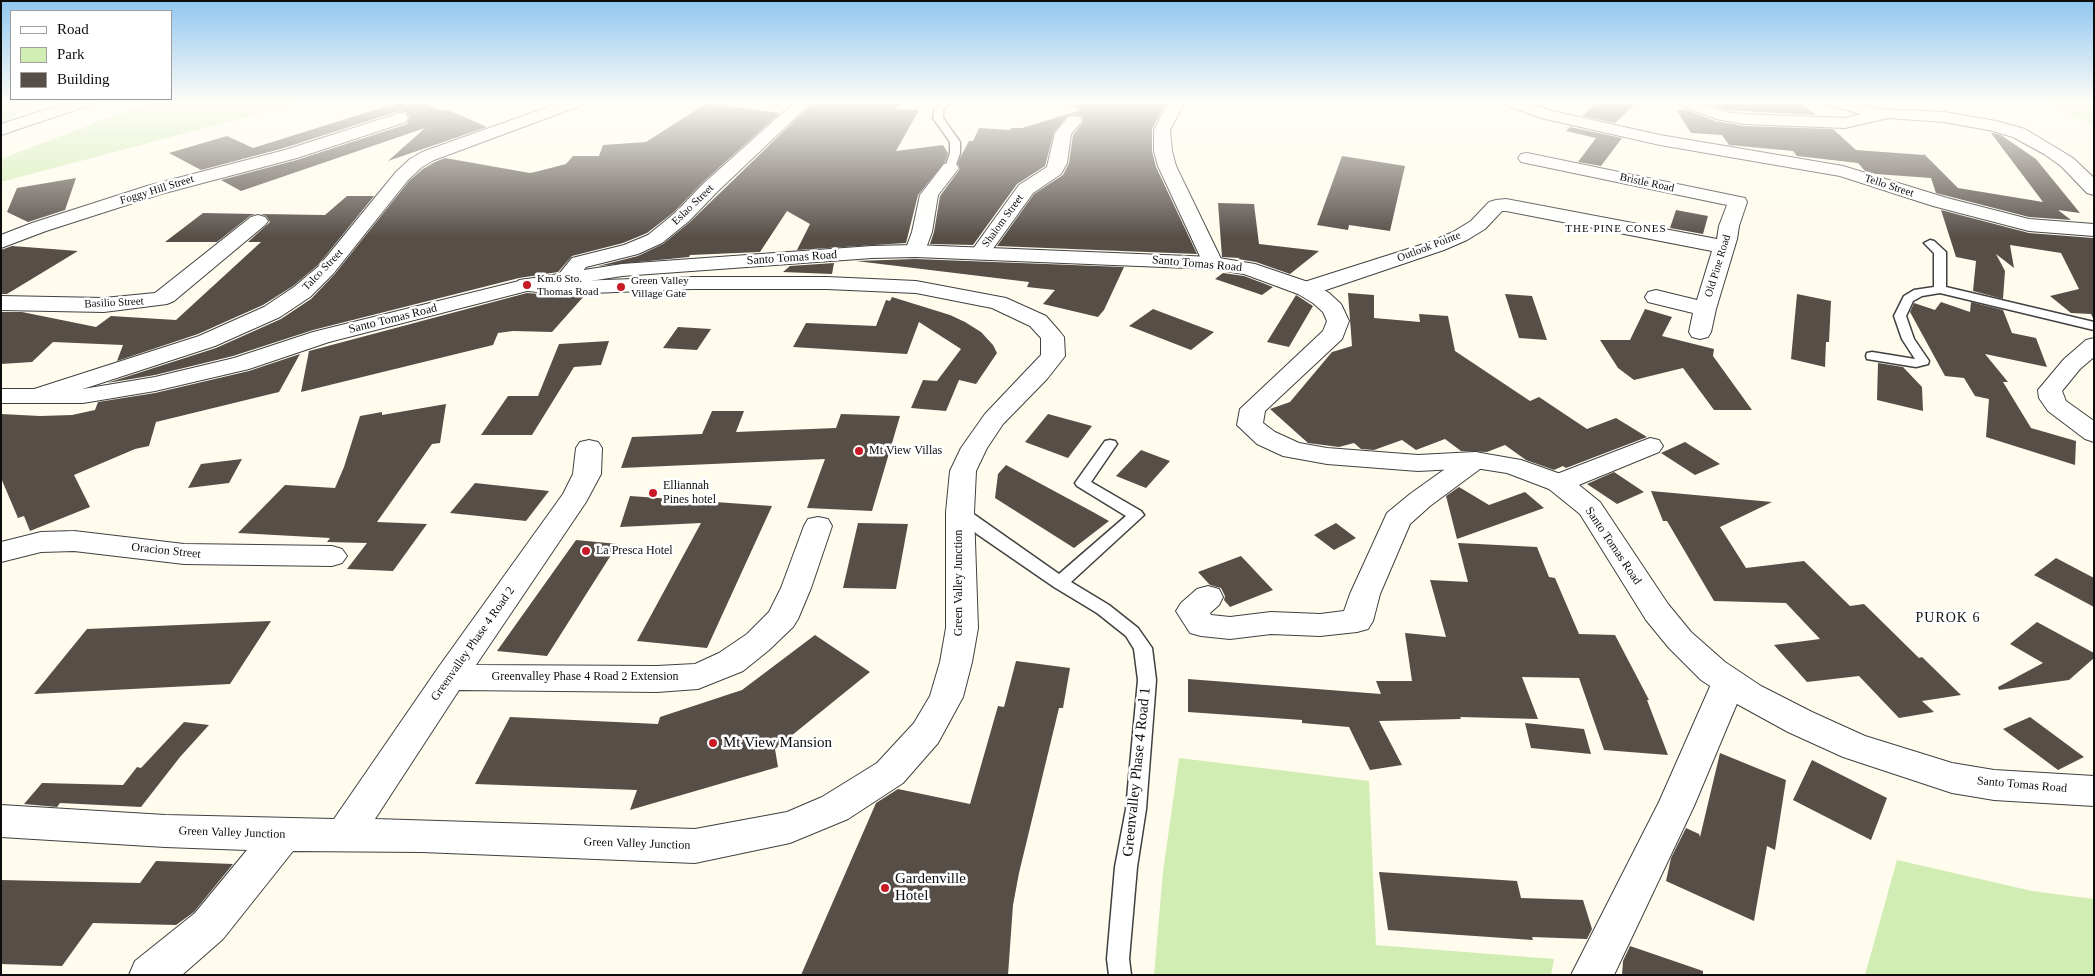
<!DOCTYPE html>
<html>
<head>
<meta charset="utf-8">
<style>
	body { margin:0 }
	#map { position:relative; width:2095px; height:976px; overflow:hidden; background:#fffbed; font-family:Georgia,serif }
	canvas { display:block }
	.frame { position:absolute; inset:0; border:2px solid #0d0d0d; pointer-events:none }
	.legend { position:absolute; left:10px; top:10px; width:162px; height:90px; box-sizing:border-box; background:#fff; border:1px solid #9e9e9e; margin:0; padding:6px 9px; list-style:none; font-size:15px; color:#0d0d0d }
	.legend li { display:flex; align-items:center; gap:10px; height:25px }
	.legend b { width:25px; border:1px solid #9e9e9e }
</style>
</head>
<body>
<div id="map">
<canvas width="2095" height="976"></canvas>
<div class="frame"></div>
<ul class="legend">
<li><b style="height:6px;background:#fff"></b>Road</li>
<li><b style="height:14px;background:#d2edb3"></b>Park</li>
<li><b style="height:14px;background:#574e48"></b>Building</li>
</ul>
</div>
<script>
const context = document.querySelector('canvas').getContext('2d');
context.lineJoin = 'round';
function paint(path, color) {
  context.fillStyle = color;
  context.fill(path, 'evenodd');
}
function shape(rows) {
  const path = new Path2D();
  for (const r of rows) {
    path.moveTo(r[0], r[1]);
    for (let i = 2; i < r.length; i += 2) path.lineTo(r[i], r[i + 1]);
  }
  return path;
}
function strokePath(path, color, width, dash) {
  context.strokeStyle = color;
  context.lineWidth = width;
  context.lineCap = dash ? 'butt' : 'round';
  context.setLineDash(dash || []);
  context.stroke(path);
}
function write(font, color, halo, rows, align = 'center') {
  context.font = font + ' Georgia,serif';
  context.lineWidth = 5;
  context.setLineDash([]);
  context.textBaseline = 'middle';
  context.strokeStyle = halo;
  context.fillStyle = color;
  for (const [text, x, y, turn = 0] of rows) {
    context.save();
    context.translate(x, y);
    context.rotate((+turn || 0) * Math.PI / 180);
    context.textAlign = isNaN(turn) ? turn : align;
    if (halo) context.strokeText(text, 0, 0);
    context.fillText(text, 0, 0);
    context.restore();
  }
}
const green = shape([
	[1,101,39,101,1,123],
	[153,101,307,101,1,182,1,159],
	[2044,101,2094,101,2094,127,2085,121],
	[1179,758,1369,781,1376,945,1554,959,1551,975,1154,975,1163,872],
	[1897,860,2032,891,2094,899,2094,975,1865,975]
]);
const building = shape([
	[403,101,416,101,444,111,446,109,487,127,388,161,425,128,241,191,221,180,297,160,407,124,410,117,406,112,399,111,284,148,201,170,169,153,227,136,253,148],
	[815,101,905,101,894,109,919,110,896,151,943,145,948,153,945,162,918,195,906,243,797,250,810,224,787,211,760,252,690,255,689,257,598,266,638,256,663,244,690,222],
	[1060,101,1167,101,1152,129,1152,151,1156,167,1197,254,997,246,1034,194,1063,175,1069,163,1073,135,1083,122,1082,116,1074,114,1067,116,1054,132,1045,166,1017,184,973,245,930,244,934,232,940,196,960,169,958,164,960,158,969,141,973,141,979,128,1010,130,1011,128,1022,128,1081,110],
	[1599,101,1638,101,1615,123,1582,116],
	[1715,101,1799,101,1816,115,1725,110,1707,103],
	[707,103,780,113,703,182,674,212,647,233,623,243,572,256,558,272,519,278,313,330,233,356,155,375,107,383,216,348,281,319,311,299,334,275,409,181,423,169,435,162,445,158,530,173,535,172,566,164,573,156,599,156,603,145,646,142],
	[1685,109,1715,121,1744,126,1833,129,1856,150,1924,155,1923,153,1958,188,2043,202,1991,133,1993,133,2001,135,2036,159,2080,213,2058,210,2071,220,2029,217,1936,193,1931,178,1876,174,1865,171,1858,163,1797,156,1793,151,1729,145,1722,135,1691,133,1677,111],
	[1570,127,1622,138,1601,166,1578,162,1596,138,1566,131],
	[1342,156,1405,166,1390,231,1349,225,1348,230,1317,225],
	[76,178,65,210,28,222,7,212,17,188],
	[347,196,374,196,318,265,293,286,263,305,198,334,117,361,123,345,53,342,32,362,1,364,1,312,22,312,96,327,111,316,176,320,261,242,248,242,270,222,266,216,261,214,325,215],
	[1218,203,1254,204,1259,244,1319,251,1290,274,1256,262,1238,259,1240,258,1222,257],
	[1676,210,1708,216,1703,234,1670,228],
	[1941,210,2029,233,2093,238,2094,320,2091,314,2071,313,2050,296,2079,289,2061,253,2010,245,2014,268,1996,254,2005,271,2003,299,1973,291,1976,261,1956,257],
	[203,213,255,214,250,216,217,242,165,242],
	[12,246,78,251,7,294,1,294,1,250],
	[915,259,1124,267,1104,310,1098,317,1043,304,1055,290,1027,287,1029,282,856,261],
	[834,263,832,274,783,272,790,266],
	[1223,273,1244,276,1273,287,1262,295,1215,279],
	[527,293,566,296,585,295,552,332,513,331,498,333,493,345,301,392,309,351],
	[1348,293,1374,295,1374,318,1420,322,1419,314,1448,316,1455,351,1530,401,1539,397,1587,429,1616,418,1647,437,1566,468,1563,466,1554,470,1526,460,1505,445,1487,452,1461,451,1445,439,1416,450,1402,440,1374,450,1361,449,1354,443,1339,447,1308,443,1270,409,1290,402,1332,352,1352,346],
	[1505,294,1532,296,1547,340,1519,338],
	[1797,294,1831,301,1829,342,1826,342,1825,367,1791,359],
	[1296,295,1313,306,1289,347,1267,342],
	[892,297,950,315,965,322,981,332,993,345,997,353,976,384,959,380,946,411,911,408,923,380,937,381,961,349,919,322,907,354,793,347,806,323,876,326,886,300,890,301],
	[1941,302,1970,312,1971,302,2003,310,2012,333,2036,338,2047,367,1985,354,2008,382,2003,382,2031,428,2076,441,2075,465,1986,437,1989,399,1975,396,1964,378,1945,376,1910,312,1914,303,1935,310],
	[1153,309,1214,332,1191,350,1129,326],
	[1645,309,1672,317,1662,336,1714,349,1713,356,1752,410,1714,410,1683,368,1634,380,1618,368,1600,340,1630,340],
	[678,327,711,329,697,350,663,348],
	[609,341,601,365,574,367,532,435,481,435,508,396,538,396,559,344],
	[300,354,279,392,156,422,149,446,135,449,74,475,90,507,30,531,24,516,18,518,1,478,1,414,40,416,72,415,95,410,98,402,155,393,249,371],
	[1878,363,1903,367,1922,387,1923,411,1877,400],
	[446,404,440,443,432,444,377,522,427,524,393,571,347,569,367,543,327,542,330,538,238,533,285,485,335,488,344,467,360,416,382,412,382,415],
	[712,411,744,411,736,432,836,428,841,414,900,416,872,511,807,508,825,459,621,468,632,437,702,434],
	[1048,414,1092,426,1068,458,1025,442],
	[1685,442,1720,464,1695,475,1661,453],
	[1141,450,1170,461,1146,488,1116,476],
	[242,459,229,483,188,488,201,464],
	[1006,465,1093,512,1109,521,1074,548,995,498,998,474],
	[1614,472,1644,492,1617,504,1587,484],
	[475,483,549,491,526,521,450,513],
	[1459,487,1489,505,1525,492,1544,508,1457,539,1446,496],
	[1651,491,1772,502,1720,527,1746,568,1804,561,1850,606,1864,604,1919,658,1922,657,1961,695,1922,701,1934,712,1899,718,1859,676,1807,682,1774,645,1820,639,1786,603,1714,601,1667,521,1663,521],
	[630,496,772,506,707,648,637,641,701,523,620,527],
	[858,523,908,524,896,589,843,588],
	[1336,523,1356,538,1334,550,1314,535],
	[576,540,618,544,547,656,497,651],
	[1458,543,1537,547,1549,577,1555,578,1579,634,1615,635,1649,700,1647,700,1668,755,1604,750,1579,678,1522,677,1538,719,1460,717,1461,719,1379,721,1402,765,1370,770,1349,727,1302,723,1302,720,1188,712,1188,679,1381,694,1376,681,1412,681,1405,633,1446,637,1430,580,1468,582],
	[1241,556,1273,590,1230,607,1224,600,1225,596,1221,588,1210,585,1198,572],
	[2056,558,2094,578,2094,607,2034,575],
	[271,621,230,684,34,694,87,629],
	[2037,622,2094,653,2094,658,2069,680,1999,690,1998,687,2043,663,2010,644],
	[815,635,870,672,775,749,778,767,630,810,637,790,475,784,510,717,658,724,660,717,742,690],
	[1016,661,1070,668,1063,708,1059,708,1019,873,1013,905,1008,975,801,975,876,803,898,789,970,804,998,706,1004,707],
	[2030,717,2084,757,2058,770,2003,729],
	[184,722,209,725,180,757,141,807,60,803,57,807,24,804,42,783,123,785,137,767,141,768],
	[1525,723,1584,729,1591,754,1531,748],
	[1720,753,1786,780,1775,850,1767,846,1754,921,1666,881,1671,858,1686,828,1699,834,1700,837],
	[1812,760,1887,798,1871,840,1793,800],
	[156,861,233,864,194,912,176,925,93,923,62,966,1,964,1,880,140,883],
	[1379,872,1517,881,1521,898,1583,900,1592,929,1587,939,1532,937,1533,940,1388,930],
	[1630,946,1703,971,1703,975,1622,975,1623,961]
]);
const service = shape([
	[946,101,955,101,943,109,943,118,960,142,960,153,955,168,950,171,945,168,950,153,950,142,933,118,935,108,946,101],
	[1930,240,1934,241,1946,252,1946,287,2094,322,2094,330,1940,293,1922,296,1913,301,1906,316,1914,339,1929,361,1928,364,1916,367,1867,359,1866,356,1867,353,1872,352,1915,359,1902,339,1894,316,1904,296,1914,290,1934,287,1934,253,1924,243,1930,240],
	[1110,440,1115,441,1117,444,1091,482,1141,511,1144,515,1071,582,1109,605,1138,628,1152,648,1156,680,1146,809,1137,867,1129,959,1131,975,1109,975,1107,959,1115,867,1126,809,1138,680,1134,649,1126,636,1097,613,1054,587,977,534,952,512,955,508,960,507,965,508,1059,574,1126,516,1077,486,1075,483,1105,441,1110,440]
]);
const minor = shape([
	[73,101,95,101,93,104,1,135,1,124,73,101],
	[565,101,587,101,585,104,434,160,422,167,408,180,333,274,310,297,280,317,215,346,46,401,37,403,28,401,25,396,28,391,199,336,264,307,294,287,319,266,396,172,410,159,422,152,565,101],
	[796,101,813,101,718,191,689,221,662,243,638,254,586,267,575,281,692,277,827,277,916,281,1006,298,1046,316,1060,332,1064,337,1065,356,1047,379,1003,424,987,448,976,471,974,512,978,628,972,662,963,697,938,743,903,783,848,819,790,843,695,863,422,852,293,851,223,939,182,975,129,975,135,961,195,913,247,850,165,847,1,837,1,805,165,815,334,819,438,668,563,494,573,474,576,448,580,442,589,440,598,442,602,448,601,474,586,502,476,665,657,666,695,664,719,653,747,634,769,612,781,588,804,526,808,519,818,517,828,519,832,526,811,588,798,619,793,627,769,650,743,671,698,689,657,692,459,690,375,819,695,829,787,812,822,797,877,763,914,723,930,696,940,662,946,628,946,512,950,471,961,448,985,414,1041,355,1041,338,1030,326,992,308,916,293,827,289,692,289,566,294,527,291,519,290,516,285,519,280,527,279,557,281,555,279,572,258,624,245,648,235,675,213,704,183,796,101],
	[1169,101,1185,101,1170,130,1172,151,1176,166,1223,263,1220,267,1213,269,1206,267,1203,263,1158,166,1154,151,1154,130,1169,101],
	[1501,101,1523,101,1552,111,1660,135,1843,166,1947,198,2029,219,2094,224,2094,236,2029,231,1933,206,1840,176,1660,145,1541,118,1503,104,1501,101],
	[1676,101,1697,101,1725,112,1744,114,1845,118,1861,114,1823,104,1821,101,1846,101,1879,109,1944,112,1996,121,2025,129,2073,158,2094,178,2094,195,2087,193,2061,166,2044,154,2013,137,1993,131,1944,122,1888,118,1845,128,1744,124,1716,119,1678,104,1676,101],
	[400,113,406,114,408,118,406,122,297,158,161,194,46,231,1,248,1,235,32,223,147,186,285,150,400,113],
	[1074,116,1080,117,1082,121,1071,134,1067,163,1061,174,1033,193,987,257,980,259,973,257,970,253,1019,185,1047,167,1055,133,1068,117,1074,116],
	[1527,153,1745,198,1747,202,1739,226,1737,239,1716,309,1711,332,1708,337,1700,339,1692,337,1689,332,1693,313,1648,302,1645,297,1648,292,1656,290,1697,300,1712,251,1506,211,1502,211,1485,229,1467,240,1444,250,1314,294,1306,295,1298,294,1295,289,1298,284,1430,242,1453,232,1471,221,1489,202,1496,200,1506,199,1717,239,1719,226,1727,205,1521,162,1518,158,1521,154,1527,153],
	[950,163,956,164,959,168,938,195,932,232,925,251,922,255,915,257,908,255,905,251,912,232,920,195,944,164,950,163],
	[258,215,265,217,268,221,265,225,174,301,167,304,104,312,1,310,1,296,104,298,155,293,251,217,258,215],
	[2094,338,2094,357,2080,369,2062,391,2066,401,2094,421,2094,442,2085,439,2048,411,2039,398,2038,390,2064,359,2086,340,2094,338],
	[1650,438,1659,440,1663,446,1659,452,1569,489,1559,492,1549,489,1545,483,1549,477,1650,438],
	[1475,452,1484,454,1488,460,1484,466,1430,506,1410,524,1380,594,1373,621,1368,629,1357,632,1320,636,1271,634,1230,639,1201,636,1190,633,1176,611,1181,603,1197,589,1208,586,1219,589,1223,597,1219,605,1210,613,1211,615,1230,617,1271,612,1320,614,1344,611,1350,594,1387,513,1410,494,1466,454,1475,452],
	[74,531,184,544,332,546,342,549,347,556,342,563,332,566,184,564,74,551,41,552,1,562,1,542,41,532,74,531],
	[1729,669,1741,673,1746,682,1694,806,1614,975,1571,975,1659,802,1712,682,1717,673,1729,669]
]);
const tertiary = shape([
	[915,245,1213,257,1255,264,1314,284,1329,293,1341,304,1349,321,1342,339,1265,411,1263,423,1275,432,1299,443,1327,448,1418,455,1475,452,1521,460,1569,477,1600,502,1668,604,1691,632,1725,662,1761,686,1812,712,1865,736,1952,763,1994,770,2094,776,2094,806,1994,800,1952,793,1843,757,1788,732,1737,704,1701,680,1669,648,1646,620,1580,514,1549,489,1507,473,1475,468,1418,471,1327,464,1283,456,1257,444,1237,425,1240,409,1323,331,1327,321,1323,312,1313,303,1298,294,1244,274,1213,269,915,257,872,258,622,276,527,291,329,342,249,369,155,391,83,403,1,403,1,389,83,389,155,377,234,358,313,332,527,279,622,264,872,246,915,245]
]);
const markers = [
	[527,285,5,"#c91926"],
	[621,287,5,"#c91926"],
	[859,451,5,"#c91926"],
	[653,493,5,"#c91926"],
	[586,551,5,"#c91926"],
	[713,743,5,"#c91926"],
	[885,888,5,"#c91926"]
];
const farStreetnames = [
	["Bristle Road",1647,183,12],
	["Tello Street",1889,186,18],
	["Foggy Hill Street",157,190,-17],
	["Eslao Street",693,205,-44],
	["Shalom Street",1003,221,-54],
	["Outlook Pointe",1429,247,-21],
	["Old Pine Road",1718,266,-73],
	["Talco Street",323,270,-46],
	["Basilio Street",114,303,-3]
];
const farNeighbourhoodnames = [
	["THE PINE CONES",1616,229]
];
const farPoinames = [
	["Km.6 Sto.",537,279],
	["Thomas Road",537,292],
	["Green Valley",631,281],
	["Village Gate",631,294]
];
const streetNames = [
	["Santo Tomas Road",792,258,-4],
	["Santo Tomas Road",1197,264,5],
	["Santo Tomas Road",393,319,-14],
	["Santo Tomas Road",1613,546,56],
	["Oracion Street",166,551,6],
	["Green Valley Junction",959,583,-90],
	["Greenvalley Phase 4 Road 2",473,644,-55],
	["Greenvalley Phase 4 Road 2 Extension",585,677],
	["Santo Tomas Road",2022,785,5],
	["Green Valley Junction",232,833,2],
	["Green Valley Junction",637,844,2]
];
const poiNames = [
	["Mt View Villas",869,451],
	["Elliannah",663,486],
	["Pines hotel",663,500],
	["La Presca Hotel",596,551]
];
const neighbourhoodNames = [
	["PUROK 6",1948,618]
];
const nearPoinames = [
	["Mt View Mansion",723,743],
	["Gardenville",895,879],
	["Hotel",895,896]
];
const nearStreetnames = [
	["Greenvalley Phase 4 Road 1",1137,772,-84]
];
paint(green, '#d2edb3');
paint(building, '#574e48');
strokePath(service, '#404040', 3);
strokePath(minor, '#404040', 2);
strokePath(tertiary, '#404040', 2);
paint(service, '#fff');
paint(minor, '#fff');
paint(tertiary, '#fff');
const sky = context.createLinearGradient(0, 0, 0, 237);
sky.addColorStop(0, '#90c6f0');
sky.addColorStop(0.43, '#fffdf7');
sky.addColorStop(1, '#fffdf700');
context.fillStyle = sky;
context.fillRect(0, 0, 2095, 237);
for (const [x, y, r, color] of markers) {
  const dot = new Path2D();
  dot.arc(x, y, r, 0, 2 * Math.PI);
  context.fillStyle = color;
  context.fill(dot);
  strokePath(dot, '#fff', 2);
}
write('11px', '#0d0d0d', '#fff', farStreetnames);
context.letterSpacing = '1px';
write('11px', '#0d0d0d', '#fff', farNeighbourhoodnames);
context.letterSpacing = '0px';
write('11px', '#0d0d0d', '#fff', farPoinames, 'left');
write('12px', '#0d0d0d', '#fff', streetNames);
write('12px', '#0d0d0d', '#fff', poiNames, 'left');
context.letterSpacing = '1px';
write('14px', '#0d0d0d', '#fff', neighbourhoodNames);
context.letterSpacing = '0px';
write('15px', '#0d0d0d', '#fff', nearPoinames, 'left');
write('15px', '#0d0d0d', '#fff', nearStreetnames);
</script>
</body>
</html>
